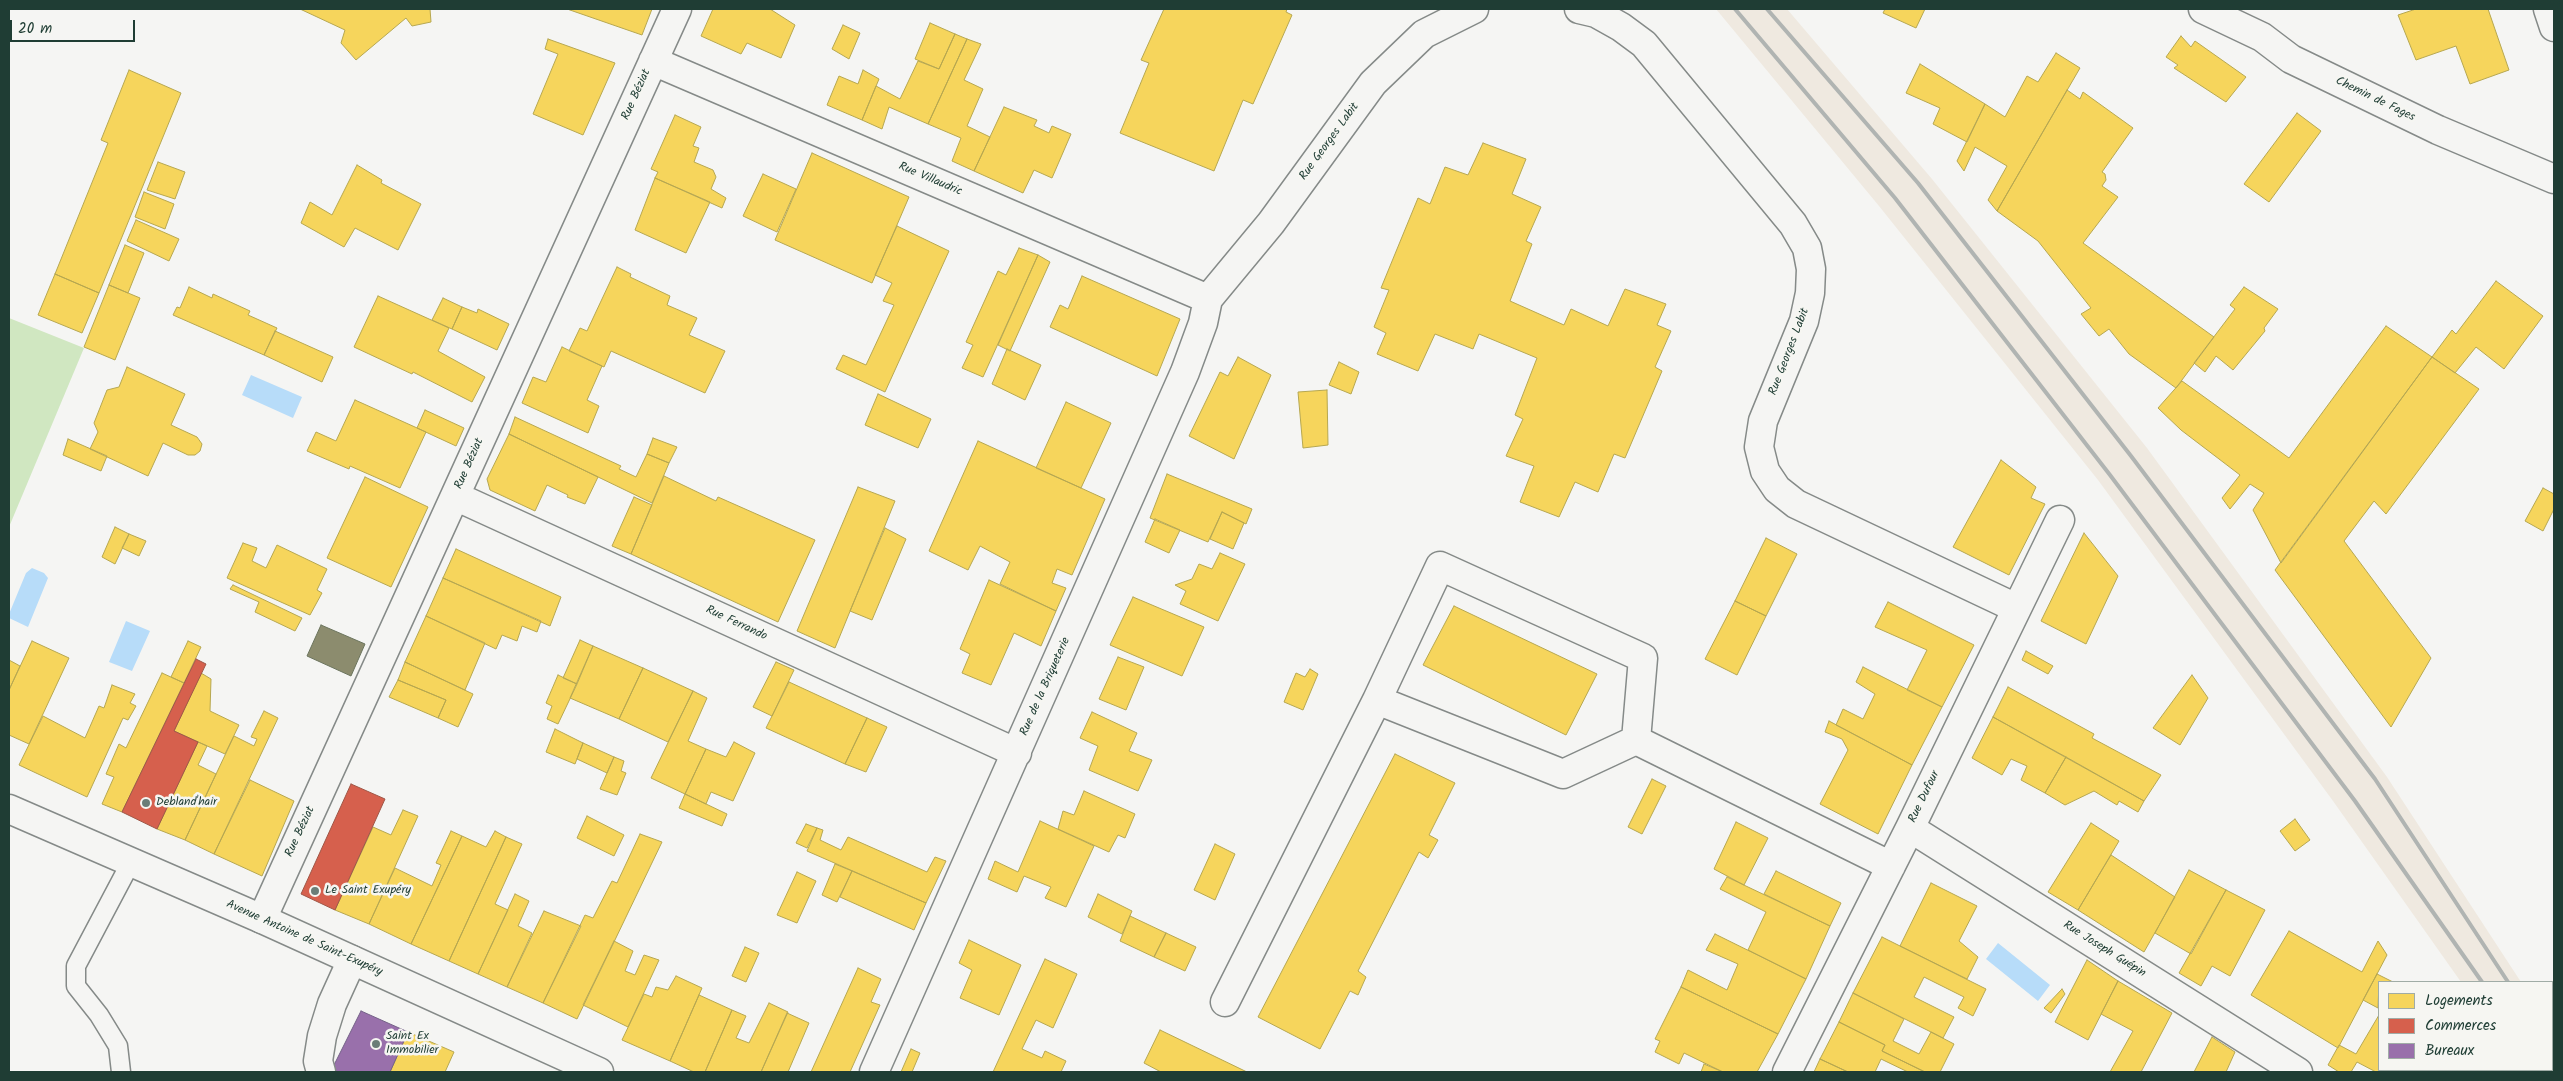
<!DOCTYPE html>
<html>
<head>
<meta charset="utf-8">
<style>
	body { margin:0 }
	#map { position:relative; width:2563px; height:1081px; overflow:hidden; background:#f5f5f3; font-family:Kalam,sans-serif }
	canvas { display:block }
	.frame { position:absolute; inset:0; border:10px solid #1f3d34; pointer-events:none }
	.legend { position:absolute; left:2378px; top:981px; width:175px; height:90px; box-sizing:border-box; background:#f6f6f2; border:1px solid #a0aca6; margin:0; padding:6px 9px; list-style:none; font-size:15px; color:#1f3d34 }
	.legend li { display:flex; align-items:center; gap:10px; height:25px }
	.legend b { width:25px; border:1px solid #a0aca6 }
	.scale { position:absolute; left:10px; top:20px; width:125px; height:22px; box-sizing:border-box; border:2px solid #1f3d34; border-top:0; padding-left:6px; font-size:15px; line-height:18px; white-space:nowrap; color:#1f3d34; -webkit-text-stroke:4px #f6f6f2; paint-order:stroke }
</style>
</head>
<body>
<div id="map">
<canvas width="2563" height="1081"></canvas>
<div class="frame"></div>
<ul class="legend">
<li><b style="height:14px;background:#f6d55c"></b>Logements</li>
<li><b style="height:14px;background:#d6604d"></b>Commerces</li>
<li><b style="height:14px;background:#9970ab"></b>Bureaux</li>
</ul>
<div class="scale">20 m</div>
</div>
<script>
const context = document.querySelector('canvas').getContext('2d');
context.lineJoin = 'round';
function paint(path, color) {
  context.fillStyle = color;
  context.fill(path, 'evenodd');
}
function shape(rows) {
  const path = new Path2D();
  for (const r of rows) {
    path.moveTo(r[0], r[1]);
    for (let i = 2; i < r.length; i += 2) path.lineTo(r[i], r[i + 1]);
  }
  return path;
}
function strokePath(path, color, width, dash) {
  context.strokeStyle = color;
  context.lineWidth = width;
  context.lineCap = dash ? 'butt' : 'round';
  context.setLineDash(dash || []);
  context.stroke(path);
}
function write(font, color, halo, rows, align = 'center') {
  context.font = font + ' Kalam,sans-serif';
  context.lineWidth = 5;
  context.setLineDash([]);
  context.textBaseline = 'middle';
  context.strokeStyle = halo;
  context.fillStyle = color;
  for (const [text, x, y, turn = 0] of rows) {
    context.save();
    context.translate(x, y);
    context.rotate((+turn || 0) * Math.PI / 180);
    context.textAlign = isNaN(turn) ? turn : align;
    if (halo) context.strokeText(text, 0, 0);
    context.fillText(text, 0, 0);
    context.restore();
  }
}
const built = shape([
	[1716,9,1787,9,1932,179,2147,448,2387,777,2521,982,2461,982,2333,801,2098,480,1879,206]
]);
const green = shape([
	[9,318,84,348,9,527]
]);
const water = shape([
	[251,375,302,397,293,418,242,395],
	[32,568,44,573,48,578,28,627,9,618,9,614,26,573],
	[126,621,150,631,132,671,109,662],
	[1998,943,2050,985,2038,1001,1986,959]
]);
const homes = shape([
	[300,9,430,9,431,22,412,26,406,18,356,60,341,43,345,30,300,9],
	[567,9,652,9,642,35,567,9],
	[713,9,770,9,795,25,781,58,747,43,741,54,701,36,713,9],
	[1164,9,1287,9,1286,12,1292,15,1253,104,1243,100,1214,171,1120,133,1149,63,1141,60,1164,9],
	[1885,9,1925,9,1916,28,1883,13,1885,9],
	[2416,9,2488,9,2509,70,2470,84,2456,46,2416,60,2398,15,2416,9],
	[930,23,955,34,939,69,915,59,930,23],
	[843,25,860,33,849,59,832,49,843,25],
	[955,34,967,39,928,124,889,107,882,129,862,120,876,86,900,99,918,61,939,69,955,34],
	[2181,36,2191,47,2195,41,2246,77,2226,102,2174,68,2178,65,2166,57,2181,36],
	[548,39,615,63,583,135,533,114,558,54,545,49,548,39],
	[967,39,981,44,964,80,983,89,967,126,990,137,974,171,952,161,961,138,928,124,967,39],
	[2056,53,2080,68,1997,211,1988,200,2007,166,1975,147,1964,171,1957,161,1985,104,2005,117,2027,76,2038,82,2056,53],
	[1920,64,1985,104,1967,142,1933,124,1940,108,1906,93,1920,64],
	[129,70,181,93,99,293,55,274,108,143,101,140,129,70],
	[863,70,879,79,862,120,827,105,839,76,858,84,863,70],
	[2067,90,2080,99,2083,92,2133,128,2102,172,2105,174,2106,180,2102,186,2118,197,2083,243,2214,337,2176,388,2129,354,2109,329,2099,336,2081,314,2091,308,2038,241,1997,211,2067,90],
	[1004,107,1037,120,1034,126,1049,133,1052,126,1071,134,1052,178,1034,170,1023,193,974,171,1004,107],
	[2297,113,2321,131,2269,202,2244,184,2297,113],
	[675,115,701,127,693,146,699,148,694,162,713,170,716,177,711,189,726,198,722,208,655,178,658,172,651,169,675,115],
	[1483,143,1526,159,1512,194,1541,207,1526,241,1532,244,1510,301,1564,325,1571,309,1608,326,1625,289,1666,304,1657,325,1671,331,1655,367,1662,371,1625,458,1614,454,1598,492,1575,482,1559,517,1520,502,1534,466,1506,456,1523,419,1515,415,1537,358,1479,334,1473,349,1435,334,1418,371,1377,354,1386,333,1374,327,1389,290,1381,288,1418,198,1430,204,1445,167,1468,175,1483,143],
	[812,153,909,197,872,283,775,240,812,153],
	[158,162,185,172,175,199,147,190,158,162],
	[357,165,382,180,381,183,421,204,398,250,355,228,344,247,301,223,310,202,332,215,357,165],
	[763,174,796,189,777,232,743,216,763,174],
	[655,178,710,202,686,253,635,230,655,178],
	[144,192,174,204,165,229,135,217,144,192],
	[136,220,179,239,169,261,127,241,136,220],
	[897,226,949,251,885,392,836,369,843,355,866,365,894,305,883,301,892,283,875,275,897,226],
	[125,245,144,253,128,293,109,285,125,245],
	[1019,248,1038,255,983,377,962,368,973,345,966,342,998,271,1006,275,1019,248],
	[1038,255,1050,262,1010,351,998,345,1038,255],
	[617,267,631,274,630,277,670,296,667,305,697,318,689,335,725,351,705,393,611,351,604,367,569,351,580,328,587,331,617,267],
	[55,274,99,293,82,333,38,315,55,274],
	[1082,276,1180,319,1157,376,1050,327,1060,305,1068,309,1082,276],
	[2496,281,2543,316,2504,369,2476,347,2455,373,2432,357,2452,330,2456,334,2496,281],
	[109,285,140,298,115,360,84,347,109,285],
	[189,287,212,298,213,294,250,311,248,315,277,328,264,355,173,315,177,307,180,308,189,287],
	[2244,287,2278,309,2264,328,2265,331,2233,370,2216,356,2205,372,2194,363,2235,309,2230,305,2244,287],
	[378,296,449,328,438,351,485,377,472,402,413,372,412,374,354,347,378,296],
	[443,298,462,307,452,329,432,320,443,298],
	[462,307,477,313,478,309,509,324,497,350,452,329,462,307],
	[2386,326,2432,357,2281,563,2253,510,2264,493,2250,484,2230,509,2222,498,2240,475,2181,430,2158,408,2182,381,2289,458,2386,326],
	[275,331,333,357,322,382,264,355,275,331],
	[562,347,602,366,587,400,599,406,588,433,522,403,533,377,546,382,562,347],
	[1007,349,1041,365,1025,400,992,384,1007,349],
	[1238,357,1271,375,1234,459,1189,436,1220,372,1228,376,1238,357],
	[2432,357,2479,389,2386,514,2374,501,2344,541,2431,658,2391,727,2275,570,2432,357],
	[1339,362,1359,372,1351,394,1329,385,1339,362],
	[127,367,185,394,171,425,197,437,202,444,200,451,195,455,188,455,163,443,148,476,90,449,98,432,94,423,107,390,119,387,127,367],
	[1327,390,1328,445,1303,448,1298,392,1327,390],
	[878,394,931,419,918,448,865,425,878,394],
	[355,400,426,432,400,488,350,466,349,469,307,451,316,432,336,441,355,400],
	[1066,402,1111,423,1081,488,1036,468,1066,402],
	[425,410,464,428,456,446,417,428,425,410],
	[515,417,621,466,619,469,636,477,647,454,669,463,652,503,509,434,515,417],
	[509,434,598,477,585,504,567,497,568,495,547,485,535,511,490,490,487,479,509,434],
	[653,438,677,447,669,463,647,454,653,438],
	[68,439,107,456,101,471,63,455,68,439],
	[978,441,1105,499,1072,575,1057,569,1052,583,1066,588,1056,611,1000,584,1010,562,980,546,968,570,929,551,978,441],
	[2001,460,2036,487,2031,498,2045,504,2009,575,1953,547,2001,460],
	[1167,474,1252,509,1246,524,1222,512,1208,542,1150,518,1167,474],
	[664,476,716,501,718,497,815,540,778,622,631,554,664,476],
	[365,477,428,507,391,587,327,558,365,477],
	[858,487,895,501,835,648,797,631,858,487],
	[2543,488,2554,494,2554,509,2543,531,2525,521,2543,488],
	[634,497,652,505,631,554,612,546,634,497],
	[1222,512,1244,523,1233,549,1210,539,1222,512],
	[1155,519,1180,530,1169,553,1145,542,1155,519],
	[115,527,129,534,115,564,102,557,115,527],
	[885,528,906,539,872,620,850,611,885,528],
	[2084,533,2118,576,2086,644,2041,621,2084,533],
	[129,534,146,541,139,556,122,548,129,534],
	[1766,538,1797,554,1766,616,1735,601,1766,538],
	[243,543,257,548,252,561,266,568,277,545,327,569,317,590,322,593,310,615,227,578,243,543],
	[456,549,561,597,550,626,443,578,456,549],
	[1220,553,1245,564,1218,621,1180,604,1186,591,1175,585,1192,579,1199,564,1212,569,1220,553],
	[443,578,541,621,537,632,522,626,517,641,502,635,496,649,426,616,443,578],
	[989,580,1056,611,1041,646,1014,633,991,685,962,673,970,654,960,649,989,580],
	[233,585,302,618,295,631,255,612,259,602,230,589,233,585],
	[1133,597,1204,627,1182,676,1110,645,1133,597],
	[1735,601,1766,616,1737,675,1705,659,1735,601],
	[1888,602,1974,645,1942,707,1907,690,1927,650,1875,627,1888,602],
	[1454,606,1597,674,1566,735,1423,665,1454,606],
	[426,616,485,643,465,690,405,662,426,616],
	[580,640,593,646,577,684,563,678,580,640],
	[32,641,69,658,29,744,9,735,9,690,32,641],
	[188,641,201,647,184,683,171,677,188,641],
	[593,646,643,668,619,719,570,698,593,646],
	[2026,651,2053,666,2048,674,2022,660,2026,651],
	[1118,657,1144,667,1126,710,1099,699,1118,657],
	[9,660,20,666,9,690,9,660],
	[405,662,473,694,458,727,438,718,446,700,398,680,405,662],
	[776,662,794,670,772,716,753,707,776,662],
	[1863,667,1942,707,1912,765,1836,725,1843,709,1863,719,1875,694,1856,682,1863,667],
	[643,668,693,691,668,742,619,719,643,668],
	[1310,669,1318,674,1303,710,1284,702,1296,673,1305,677,1310,669],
	[162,673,184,683,122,812,102,804,114,777,106,774,119,744,126,748,162,673],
	[201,673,211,679,210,711,239,725,225,754,174,731,201,673],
	[558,675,577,684,558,724,547,719,552,706,546,703,558,675],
	[2192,675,2208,698,2180,745,2153,728,2192,675],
	[398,680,446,700,438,718,389,697,398,680],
	[789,682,867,718,845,764,766,728,789,682],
	[112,685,135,694,130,703,136,706,128,720,123,718,87,797,19,765,43,716,85,738,99,706,104,708,112,685],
	[2008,687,2094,734,2092,738,2161,775,2144,801,1993,717,2008,687],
	[693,691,707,698,688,741,706,749,685,794,651,778,693,691],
	[264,711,278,718,214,854,185,840,234,736,254,746,257,739,251,737,264,711],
	[1092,712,1137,733,1129,751,1152,760,1138,791,1089,770,1098,746,1080,738,1092,712],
	[1993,717,2066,757,2045,793,2021,780,2027,766,2011,759,2002,775,1972,758,1993,717],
	[867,718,887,727,866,772,845,764,867,718],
	[1829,721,1912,765,1878,834,1820,804,1848,750,1842,739,1825,732,1829,721],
	[555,729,583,743,575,764,546,752,555,729],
	[198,742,207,746,198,765,216,774,185,840,157,829,198,742],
	[734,742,755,753,733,801,711,792,706,804,685,794,706,749,726,757,734,742],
	[583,743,614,757,607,773,577,759,583,743],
	[1395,754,1455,783,1429,835,1438,840,1428,858,1419,852,1358,971,1366,977,1358,995,1350,991,1320,1049,1258,1017,1395,754],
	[614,757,624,761,621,771,626,773,617,795,600,789,614,757],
	[2066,757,2144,801,2138,812,2119,801,2117,805,2094,791,2065,805,2045,793,2066,757],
	[1652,779,1666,786,1642,834,1628,827,1652,779],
	[250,780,294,801,262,876,214,854,250,780],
	[1084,791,1135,814,1125,838,1118,835,1109,852,1058,829,1063,811,1074,815,1084,791],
	[685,794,727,814,722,826,679,808,685,794],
	[403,810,418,816,369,924,335,910,373,827,391,835,403,810],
	[587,816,624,835,614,856,577,838,587,816],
	[2295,819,2310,840,2295,851,2280,831,2295,819],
	[1040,821,1094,846,1066,907,1045,898,1051,887,1024,876,1017,892,988,879,995,861,1018,872,1040,821],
	[1736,822,1768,838,1744,885,1714,869,1736,822],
	[2091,823,2119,841,2078,910,2048,892,2091,823],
	[806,824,817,828,807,848,796,843,806,824],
	[817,828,823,830,820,840,841,850,848,837,927,872,935,857,946,861,926,903,807,851,817,828],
	[451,831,462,836,411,944,369,924,395,868,432,886,441,865,436,863,451,831],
	[495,831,506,837,449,961,411,944,462,836,486,847,495,831],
	[640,834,662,842,577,1019,543,1003,585,915,593,918,612,881,617,883,640,834],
	[506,837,522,844,495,904,508,910,478,974,449,961,506,837],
	[1215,844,1235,854,1215,900,1194,890,1215,844],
	[2111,855,2175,897,2144,952,2078,910,2111,855],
	[835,864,852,871,837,902,822,895,835,864],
	[2189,870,2226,890,2191,954,2155,933,2189,870],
	[852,871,926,903,914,930,840,897,852,871],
	[1776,871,1841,903,1830,926,1764,894,1776,871],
	[797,872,816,881,797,923,777,915,797,872],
	[1727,877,1830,926,1806,979,1748,950,1766,912,1720,889,1727,877],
	[1931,883,1977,906,1959,941,1978,957,1967,979,1900,946,1931,883],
	[2226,890,2265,910,2230,976,2212,966,2201,986,2179,973,2226,890],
	[515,894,529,901,518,926,532,933,507,987,478,974,515,894],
	[1098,894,1132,911,1122,934,1088,917,1098,894],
	[544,911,581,926,543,1003,507,987,544,911],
	[1130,916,1166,933,1154,957,1120,941,1130,916],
	[2289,931,2362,972,2378,941,2387,955,2338,1048,2251,995,2289,931],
	[1166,933,1196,947,1185,971,1154,957,1166,933],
	[1715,934,1806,979,1778,1034,1681,987,1688,970,1727,990,1738,964,1706,950,1715,934],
	[1882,937,1986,989,1973,1016,1958,1008,1964,997,1924,977,1914,997,1954,1017,1943,1038,1853,993,1882,937],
	[969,940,1021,965,999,1015,960,998,972,970,959,963,969,940],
	[614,941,633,951,625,971,635,975,644,955,659,960,628,1027,583,1005,614,941],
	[745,947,759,953,746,982,732,976,745,947],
	[1045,959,1077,974,1053,1028,1036,1020,1022,1049,1042,1058,1045,1051,1066,1061,1061,1072,993,1072,1045,959],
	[2087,960,2118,981,2088,1040,2055,1022,2087,960],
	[858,968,881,979,871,1002,880,1005,850,1072,811,1072,858,968],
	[2377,974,2393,982,2379,982,2378,1008,2363,1000,2377,974],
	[676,976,702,988,670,1061,622,1040,644,994,652,997,656,987,668,990,676,976],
	[2118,981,2172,1013,2141,1072,2110,1072,2133,1031,2101,1014,2118,981],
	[1681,987,1778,1034,1757,1072,1723,1072,1684,1053,1679,1064,1655,1052,1660,1041,1655,1039,1681,987],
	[2062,989,2065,994,2051,1013,2044,1008,2062,989],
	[1853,993,1904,1019,1893,1041,1919,1054,1931,1032,1954,1044,1940,1072,1925,1072,1882,1051,1885,1045,1839,1022,1853,993],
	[699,995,732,1010,705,1072,694,1072,670,1061,699,995],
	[769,1003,788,1012,761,1072,705,1072,732,1010,746,1016,736,1038,749,1043,769,1003],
	[787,1013,809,1023,788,1072,761,1072,787,1013],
	[2379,1015,2379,1070,2432,1070,2431,1072,2376,1072,2357,1062,2351,1072,2339,1072,2328,1065,2339,1045,2356,1054,2379,1015],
	[1839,1022,1885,1045,1882,1051,1925,1072,1908,1072,1881,1059,1875,1072,1848,1072,1820,1059,1839,1022],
	[1160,1030,1247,1072,1161,1072,1144,1063,1160,1030],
	[408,1032,454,1052,445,1072,390,1072,408,1032],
	[2212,1037,2235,1052,2226,1072,2194,1072,2212,1037],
	[911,1049,920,1053,912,1072,901,1072,911,1049],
	[1820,1059,1848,1072,1814,1072,1820,1059],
	[1704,1064,1723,1072,1701,1072,1704,1064]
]);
const shops = shape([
	[196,659,206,664,174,731,198,742,157,829,122,812,196,659],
	[351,784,385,799,335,910,301,894,351,784]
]);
const offices = shape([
	[361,1011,408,1032,390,1072,335,1072,332,1069,361,1011]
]);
const industry = shape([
	[321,625,365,644,351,676,307,656,321,625]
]);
const lane = shape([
	[121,1072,118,1046,99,1015,76,986,76,966,131,862]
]);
const street = shape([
	[1579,9,1596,13,1621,27,1644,44,1793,224,1807,248,1811,269,1810,293,1804,321,1763,421,1759,447,1765,471,1777,489,1796,504,2016,608],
	[2203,9,2262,37,2291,59,2438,130,2554,179],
	[653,61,1208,299],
	[455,496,1017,753],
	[1377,700,1440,566,1643,658,1636,740],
	[1910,828,2298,1072],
	[262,919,677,9],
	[1225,1002,1377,700,1563,774,1636,740,1891,866],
	[321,1072,318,1061,322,1036,332,1004,352,960],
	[874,1072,1185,372,1203,323,1208,299,1271,223,1373,83,1424,34,1474,9],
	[1787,1072,1910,828,2060,520]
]);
const secondary = shape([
	[2548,9,2554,27],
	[9,809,262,919,599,1072]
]);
const rail = shape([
	[1735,9,1895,198,2110,475,2355,801,2482,982],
	[1767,9,1918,183,2131,456,2375,779,2508,982],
	[2552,1050,2554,1054],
	[2540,1070,2542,1072]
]);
const markers = [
	[146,803,5,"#6a7d77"],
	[315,891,5,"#6a7d77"],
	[376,1044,5,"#6a7d77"]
];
const streetNames = [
	["Rue Béziat",637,95,-66],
	["Chemin de Fages",2375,100,26],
	["Rue Georges Labit",1330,142,-54],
	["Rue Villaudric",930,180,23],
	["Rue Georges Labit",1790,352,-69],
	["Rue Béziat",470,464,-66],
	["Rue Ferrando",736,624,25],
	["Rue de la Briqueterie",1046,687,-66],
	["Rue Dufour",1925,797,-64],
	["Rue Béziat",301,832,-65],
	["Avenue Antoine de Saint-Exupéry",304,939,24],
	["Rue Joseph Guépin",2104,950,32]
];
const poiNames = [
	["Debland'hair",156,803],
	["Le Saint Exupéry",325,891],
	["Saint Ex",386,1037],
	["Immobilier",386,1051]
];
paint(built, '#efe9e0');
paint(green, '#d0e7c1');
paint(water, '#b7dcf9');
paint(homes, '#f6d55c');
strokePath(homes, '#b6a750', 1);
paint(shops, '#d6604d');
strokePath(shops, '#9f5646', 1);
paint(offices, '#9970ab');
strokePath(offices, '#746187', 1);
paint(industry, '#8c8c6e');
strokePath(industry, '#6b745d', 1);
strokePath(lane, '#858a88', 21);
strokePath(street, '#858a88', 31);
strokePath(secondary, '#858a88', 31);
strokePath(lane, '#f5f5f3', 18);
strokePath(street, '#f5f5f3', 28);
strokePath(secondary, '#f5f5f3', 28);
strokePath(rail, '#b0b4b2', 4);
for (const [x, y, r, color] of markers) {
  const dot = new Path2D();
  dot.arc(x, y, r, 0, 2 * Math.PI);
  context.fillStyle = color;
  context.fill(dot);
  strokePath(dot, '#f6f6f2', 2);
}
write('12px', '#1f3d34', '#f6f6f2', streetNames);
write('12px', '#1f3d34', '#f6f6f2', poiNames, 'left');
</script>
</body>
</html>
